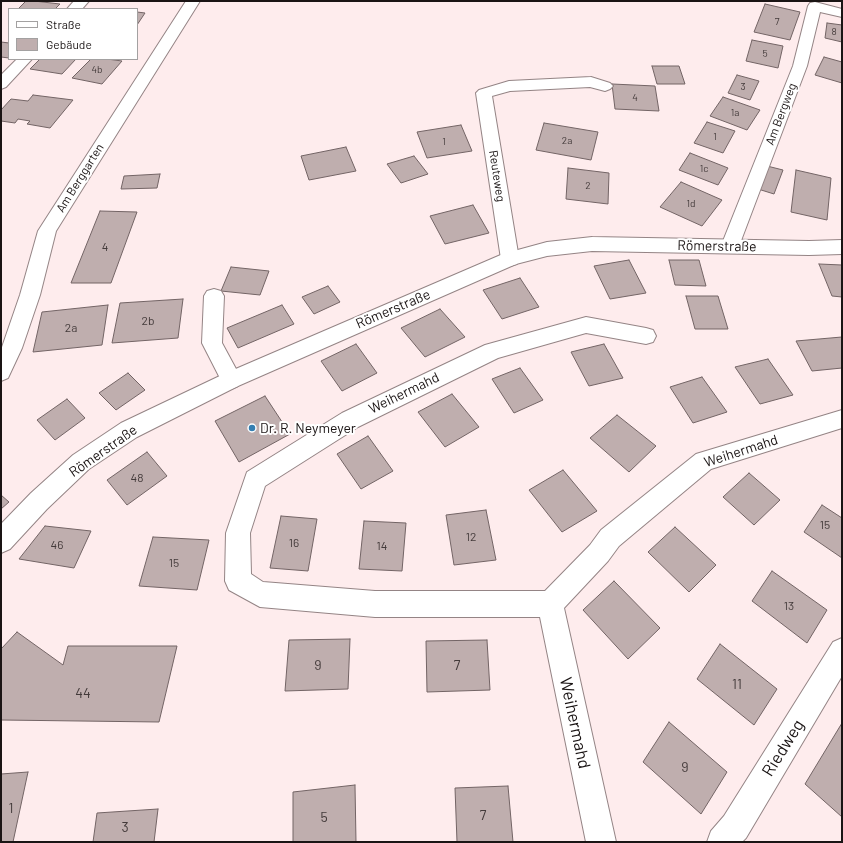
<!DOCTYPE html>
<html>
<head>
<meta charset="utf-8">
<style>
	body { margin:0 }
	#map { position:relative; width:843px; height:843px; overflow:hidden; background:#feeced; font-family:Barlow,sans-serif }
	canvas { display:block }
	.frame { position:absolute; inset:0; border:2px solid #1a1414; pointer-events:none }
	.legend { position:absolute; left:8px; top:8px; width:130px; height:52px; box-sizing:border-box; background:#fff; border:1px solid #a3a1a1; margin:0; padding:5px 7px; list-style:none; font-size:12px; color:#1a1414 }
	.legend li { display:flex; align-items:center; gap:8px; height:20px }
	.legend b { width:20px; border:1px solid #a3a1a1 }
</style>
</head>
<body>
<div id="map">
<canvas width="843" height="843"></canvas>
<div class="frame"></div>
<ul class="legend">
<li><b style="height:5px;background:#fff"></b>Straße</li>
<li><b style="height:11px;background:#bfaeae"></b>Gebäude</li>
</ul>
</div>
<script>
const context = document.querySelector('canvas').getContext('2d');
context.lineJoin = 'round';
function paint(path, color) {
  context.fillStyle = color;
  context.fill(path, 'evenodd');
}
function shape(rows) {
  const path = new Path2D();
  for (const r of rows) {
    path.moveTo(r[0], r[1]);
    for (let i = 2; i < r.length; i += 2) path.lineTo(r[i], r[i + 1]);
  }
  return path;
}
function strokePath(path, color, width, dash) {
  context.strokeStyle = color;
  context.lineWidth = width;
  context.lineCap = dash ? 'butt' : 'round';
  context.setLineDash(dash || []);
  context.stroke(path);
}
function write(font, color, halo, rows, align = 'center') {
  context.font = font + ' Barlow,sans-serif';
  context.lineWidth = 4;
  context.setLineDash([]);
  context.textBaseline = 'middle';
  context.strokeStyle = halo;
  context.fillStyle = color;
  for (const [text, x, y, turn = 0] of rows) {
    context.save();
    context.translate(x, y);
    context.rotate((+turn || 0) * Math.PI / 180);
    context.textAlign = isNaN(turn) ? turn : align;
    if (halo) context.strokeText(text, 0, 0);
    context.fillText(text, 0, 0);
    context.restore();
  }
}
const building = shape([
	[26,1,34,1,60,4,55,9,18,9,26,1],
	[765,4,800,12,790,40,754,32,765,4],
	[137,12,145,13,137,25,137,12],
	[827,23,842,25,842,42,825,38,827,23],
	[752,40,783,46,778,68,746,61,752,40],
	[1,42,9,43,9,58,1,57,1,42],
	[824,57,842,62,842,83,815,75,824,57],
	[40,59,76,59,62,74,30,69,40,59],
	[91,59,107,59,122,61,102,84,72,78,91,59],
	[652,66,679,66,685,84,657,84,652,66],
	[737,75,759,81,750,100,728,93,737,75],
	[612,84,655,86,659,111,615,109,612,84],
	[33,95,73,100,50,128,27,124,30,121,18,119,15,123,1,121,1,110,11,99,28,101,33,95],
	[723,97,760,110,747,130,710,116,723,97],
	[707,122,735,131,723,153,694,143,707,122],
	[544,123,598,132,591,160,536,150,544,123],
	[461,125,472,151,427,158,417,132,461,125],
	[346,147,356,171,309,180,301,156,346,147],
	[690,153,728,168,718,185,679,170,690,153],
	[414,156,428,174,401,183,387,164,414,156],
	[767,166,783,170,774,194,758,189,767,166],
	[568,168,609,173,608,204,566,199,568,168],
	[796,170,831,178,827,220,791,212,796,170],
	[160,174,157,188,121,189,124,176,160,174],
	[681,182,722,200,702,226,660,207,681,182],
	[473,205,489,233,445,244,430,216,473,205],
	[100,211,137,212,111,283,71,283,100,211],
	[629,260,646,293,610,299,594,266,629,260],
	[669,260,699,260,706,286,675,285,669,260],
	[819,264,842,265,842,297,832,296,819,264],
	[231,267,269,271,260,295,221,291,231,267],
	[520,278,539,307,502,319,483,290,520,278],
	[328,286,340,302,314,314,302,297,328,286],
	[686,296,718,296,728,329,695,329,686,296],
	[183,299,178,338,112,343,120,303,183,299],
	[108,305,102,345,33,352,42,312,108,305],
	[282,305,294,324,238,348,227,328,282,305],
	[440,309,465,337,425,357,401,328,440,309],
	[842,337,842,368,812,371,796,341,842,337],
	[356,344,377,373,342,391,321,361,356,344],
	[604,344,623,378,589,386,571,352,604,344],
	[768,359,793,395,760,404,735,367,768,359],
	[520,368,543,400,514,413,492,379,520,368],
	[128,373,145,390,116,410,99,393,128,373],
	[702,377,727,412,693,423,670,387,702,377],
	[452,394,479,427,445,447,418,412,452,394],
	[265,396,290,434,239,462,215,421,265,396],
	[67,399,85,418,55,440,37,420,67,399],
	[617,415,656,446,629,472,590,438,617,415],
	[368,436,393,471,361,489,337,454,368,436],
	[147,452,167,476,127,505,107,480,147,452],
	[563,470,597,511,562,532,529,490,563,470],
	[749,473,780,500,754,525,723,497,749,473],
	[1,495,9,502,1,509,1,495],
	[822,505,842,518,842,558,804,532,822,505],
	[486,510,496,560,454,565,446,515,486,510],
	[281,516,317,519,308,571,270,568,281,516],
	[364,521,406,523,402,571,359,569,364,521],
	[45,526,91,531,74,568,19,559,45,526],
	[675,527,716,565,689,592,648,552,675,527],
	[153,537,209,540,197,590,139,586,153,537],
	[772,571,827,610,807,643,752,601,772,571],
	[614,581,660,628,628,659,583,610,614,581],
	[17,632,63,665,68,646,177,646,159,722,1,720,1,649,17,632],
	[350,639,348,689,285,691,289,640,350,639],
	[487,640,490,690,427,692,426,641,487,640],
	[720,644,777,689,754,725,697,679,720,644],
	[669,722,727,772,701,814,643,762,669,722],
	[842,723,842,817,805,784,842,723],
	[28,772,13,842,1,842,1,774,28,772],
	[355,785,356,842,293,842,293,792,355,785],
	[508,786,513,842,457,842,455,788,508,786],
	[158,809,154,842,93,842,97,813,158,809]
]);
const minor = shape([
	[74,1,89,1,82,9,67,9,74,1],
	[186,1,200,1,56,231,40,295,22,348,8,378,1,381,1,350,20,295,38,231,186,1],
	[815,2,842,9,842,17,820,12,807,66,739,246,737,251,730,253,723,251,721,246,793,66,808,6,810,3,815,2],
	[17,59,32,59,6,87,1,89,1,75,17,59],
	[591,77,610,83,613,86,610,89,605,91,590,87,510,91,492,96,519,259,517,264,510,266,503,264,501,259,476,93,479,90,509,81,591,77],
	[214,289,221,291,224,296,222,343,242,380,238,386,231,389,224,386,202,343,204,296,207,291,214,289],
	[586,317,646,328,653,330,656,336,653,342,646,344,586,333,498,358,358,427,265,486,250,533,251,574,263,582,375,591,545,591,590,545,601,530,696,454,842,410,842,428,711,469,619,546,608,561,564,608,616,842,586,842,540,617,375,617,260,607,229,590,225,581,226,533,247,472,342,413,485,345,586,317],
	[842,638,842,676,746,838,742,842,707,842,711,831,724,816,833,642,842,638]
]);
const major = shape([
	[592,237,809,241,842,240,842,254,809,255,592,251,547,256,516,264,238,386,137,437,89,469,47,509,10,549,1,553,1,524,31,493,73,455,121,423,224,374,503,254,547,242,592,237]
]);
const markers = [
	[252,428,4,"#357fb2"]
];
const farNumbernames = [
	["7",777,22],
	["8",834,32],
	["5",765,54],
	["4b",97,70],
	["3",743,87],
	["4",635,98],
	["1a",735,113],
	["1",715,137],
	["2a",567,141],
	["1",444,142],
	["1c",704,169],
	["2",588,186],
	["1d",691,204]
];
const farStreetnames = [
	["Am Bergweg",781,114,-69],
	["Reuteweg",497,176,81],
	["Am Berggarten",80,178,-58]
];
const numberNames = [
	["4",105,247],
	["2b",148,321],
	["2a",71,328],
	["48",137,478],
	["15",825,525],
	["12",471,537],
	["16",294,543],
	["46",57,545],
	["14",382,546],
	["15",174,563],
	["13",789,606]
];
const streetNames = [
	["Römerstraße",717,246,1],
	["Römerstraße",393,309,-23],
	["Weihermahd",404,393,-26],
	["Römerstraße",103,451,-35],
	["Weihermahd",741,451,-18]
];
const poiNames = [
	["Dr. R. Neymeyer",260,428]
];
const nearNumbernames = [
	["9",318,665],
	["7",457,665],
	["11",737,684],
	["44",83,693],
	["9",685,767],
	["1",11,808],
	["7",483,815],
	["5",324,817],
	["3",125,827]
];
const nearStreetnames = [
	["Weihermahd",575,723,78],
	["Riedweg",783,748,-58]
];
paint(building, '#bfaeae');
strokePath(building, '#736465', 1);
strokePath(minor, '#948485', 2);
strokePath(major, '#948485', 2);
paint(minor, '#fff');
paint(major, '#fff');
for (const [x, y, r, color] of markers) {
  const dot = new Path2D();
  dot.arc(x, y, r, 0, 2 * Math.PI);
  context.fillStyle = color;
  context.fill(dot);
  strokePath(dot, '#fff', 1.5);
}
write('10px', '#433a3a', null, farNumbernames);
write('12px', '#1a1414', '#fff', farStreetnames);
write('12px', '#433a3a', null, numberNames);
write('14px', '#1a1414', '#fff', streetNames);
write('14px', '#1a1414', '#fff', poiNames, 'left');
write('14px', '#433a3a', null, nearNumbernames);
write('17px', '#1a1414', '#fff', nearStreetnames);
</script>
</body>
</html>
